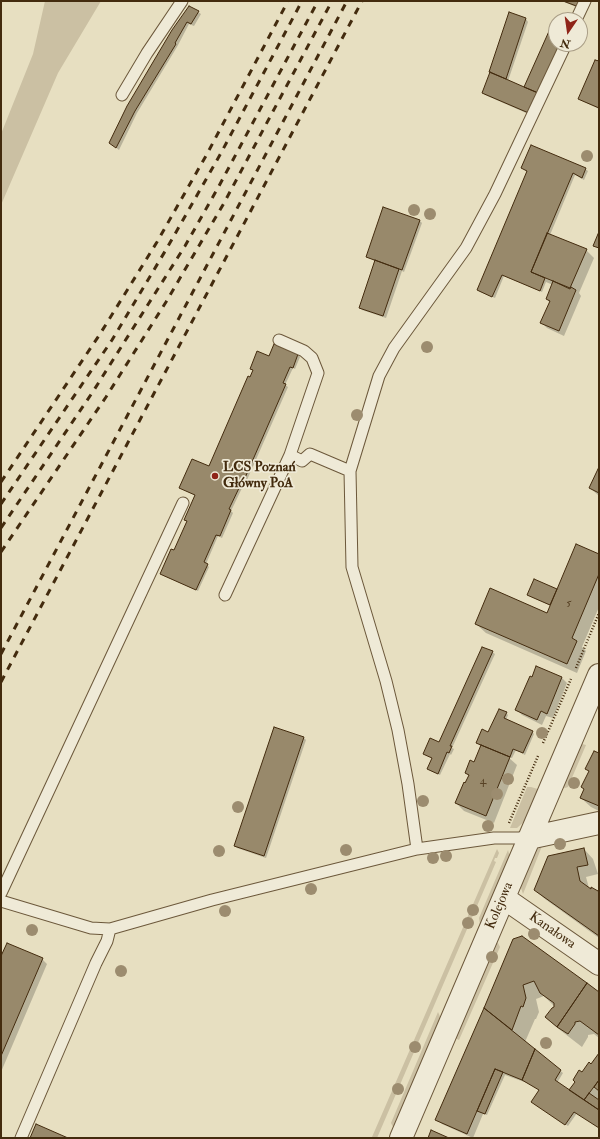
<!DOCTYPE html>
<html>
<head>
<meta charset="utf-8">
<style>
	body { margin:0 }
	#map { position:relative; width:600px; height:1139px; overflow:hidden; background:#e7dfc1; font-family:"IM FELL Double Pica",serif }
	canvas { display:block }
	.frame { position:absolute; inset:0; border:2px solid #432b0e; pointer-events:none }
	.north { position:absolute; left:548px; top:12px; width:40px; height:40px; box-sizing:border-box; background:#efead7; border:1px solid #aa9e87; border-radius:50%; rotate:193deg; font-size:11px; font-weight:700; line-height:16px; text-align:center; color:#432b0e }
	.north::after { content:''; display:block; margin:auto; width:14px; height:18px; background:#8f2418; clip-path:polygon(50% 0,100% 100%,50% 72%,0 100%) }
</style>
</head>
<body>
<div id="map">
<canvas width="600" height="1139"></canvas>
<div class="frame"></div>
<div class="north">N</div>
</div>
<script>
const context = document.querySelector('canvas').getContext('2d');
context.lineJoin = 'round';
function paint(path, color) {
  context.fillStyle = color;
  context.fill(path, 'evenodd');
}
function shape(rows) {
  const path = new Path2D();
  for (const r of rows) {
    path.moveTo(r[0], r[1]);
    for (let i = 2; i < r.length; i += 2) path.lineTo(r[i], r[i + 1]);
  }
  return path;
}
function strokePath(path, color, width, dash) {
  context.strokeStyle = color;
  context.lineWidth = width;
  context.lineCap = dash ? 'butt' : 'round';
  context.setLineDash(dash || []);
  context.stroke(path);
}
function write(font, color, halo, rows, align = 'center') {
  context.font = font + ' "IM FELL Double Pica",serif';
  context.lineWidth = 3.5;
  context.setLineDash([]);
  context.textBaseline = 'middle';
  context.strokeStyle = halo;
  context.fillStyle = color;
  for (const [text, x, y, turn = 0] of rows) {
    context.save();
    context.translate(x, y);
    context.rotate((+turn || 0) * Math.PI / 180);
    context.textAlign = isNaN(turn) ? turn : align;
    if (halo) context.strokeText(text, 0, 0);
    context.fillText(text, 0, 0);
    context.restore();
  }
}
const green = shape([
	[45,1,101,1,58,73,1,205,1,134,33,54],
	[582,744,586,745,568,787,565,788,561,787,578,745],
	[527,787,531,787,541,790,527,819,517,828,510,828],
	[542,846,523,894,520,885,534,851],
	[497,849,499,853,497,858,495,858,494,861,496,862,377,1138,372,1137],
	[508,850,510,857,480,925,479,918],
	[494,941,498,943,500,947,459,1040,453,1037],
	[438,1012,442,1021,396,1129,393,1127,391,1123]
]);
const shadow = shape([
	[562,1,584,1,581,9],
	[190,7,201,14,194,26,189,24,177,47,137,113,119,150,110,143],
	[510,13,526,19,528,22,508,81,524,88,556,23,556,44,533,116,485,95,483,93],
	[599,63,599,109,582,101,579,99],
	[522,168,585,169,588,171,584,180,575,175,550,235,586,250,594,258,579,293,581,296,564,336,547,328,542,323,550,303,547,299,553,285,546,282,542,292,504,276,495,298,480,292,478,290,527,172],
	[420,221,422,223,404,272,402,271,386,318,362,310,360,307,375,261,367,257],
	[275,345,298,355,300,357,295,369,293,368,285,385,288,387,243,489,242,488,231,511,233,513,222,538,218,536,206,564,209,567,198,591,164,576,162,574,174,552,188,521,196,496,180,488,209,467,253,371,251,368,270,357],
	[599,470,599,496,590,488],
	[599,555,599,607,582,647,586,651,577,673,486,633,476,624,547,614,551,606,531,597,528,595,556,589,557,590],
	[492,652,495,654,452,748,454,749,451,755,450,754,440,775,431,771,428,769,433,759,424,753,440,744],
	[562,678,567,683,553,718,546,716,542,725,522,715,517,710],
	[506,713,508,715,506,720,532,732,534,734,525,755,516,750,512,758,508,757,517,765,494,823,464,811,456,803,469,776,466,773,475,763,482,747,477,743,489,733],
	[304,738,306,740,266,858,237,848,235,846],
	[599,754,599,811,591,807,581,798],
	[584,849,593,859,598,874,586,877,589,888,598,892,599,891,599,938,545,899,535,890],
	[513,940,599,993,599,1038,594,1034,588,1035,588,1037,582,1047,560,1030,547,1017,556,1008,544,996,536,999,539,1012,536,1019,535,1019,525,1042,563,1073,557,1083,569,1091,582,1074,591,1066,599,1055,599,1128,577,1113,568,1126,535,1104,540,1090,527,1083,505,1075,487,1115,483,1114,473,1138,442,1124,437,1119],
	[1,959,42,959,47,964,1,1072]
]);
const building = shape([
	[563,1,581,1,579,7,563,1],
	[189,6,199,11,191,24,187,22,175,43,176,44,135,111,116,148,109,143,127,106,172,30,189,6],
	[509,12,526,18,506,79,489,72,509,12],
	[554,20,556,21,556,44,563,44,541,94,524,87,554,20],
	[595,60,599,61,599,108,578,99,595,60],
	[490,72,540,94,531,114,482,93,490,72],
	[531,145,586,168,582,178,573,173,531,272,545,278,540,291,502,275,492,297,477,290,527,171,521,168,531,145],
	[383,207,420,220,402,270,366,257,383,207],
	[547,233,587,249,570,288,531,272,547,233],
	[598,234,599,234,599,248,593,246,598,234],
	[375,260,399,269,383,316,359,308,375,260],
	[553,281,570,289,571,287,576,290,559,331,540,323,550,301,546,299,553,281],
	[274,344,298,354,293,368,290,367,283,383,286,384,241,487,240,486,229,509,231,510,220,536,216,535,204,562,208,564,196,590,160,574,171,549,174,550,187,521,184,520,195,495,179,488,192,459,209,466,248,376,250,377,253,370,250,369,257,351,269,356,274,344],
	[598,469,599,469,599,493,589,488,598,469],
	[576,544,599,554,599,574,572,638,577,641,567,664,475,624,490,588,547,613,576,544],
	[534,579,557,589,550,605,527,595,534,579],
	[482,647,493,651,450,746,452,746,449,753,447,752,438,774,427,769,432,758,423,754,430,738,439,742,482,647],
	[536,666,562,677,547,714,541,711,537,720,515,710,530,676,532,677,536,666],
	[499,709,507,712,504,718,533,731,523,753,513,749,510,757,476,743,482,729,488,732,499,709],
	[274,727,304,737,264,856,234,846,274,727],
	[481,745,510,757,486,816,455,803,464,782,465,783,469,775,465,773,470,760,474,762,481,745],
	[594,751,599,753,599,806,580,798,584,789,581,787,589,771,585,769,594,751],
	[584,848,588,865,577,867,580,881,591,889,591,887,598,891,599,889,599,936,534,890,548,856,584,848],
	[522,936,587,983,557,1027,545,1017,552,1008,554,1007,554,1003,540,993,534,981,523,985,526,998,523,1007,521,1006,512,1030,484,1008,513,939,522,936],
	[7,943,43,958,1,1056,1,956,7,943],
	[587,983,599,992,599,1035,580,1021,575,1022,575,1024,568,1034,557,1027,587,983],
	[484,1008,535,1049,522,1080,495,1069,467,1134,435,1120,484,1008],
	[535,1049,561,1070,555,1080,599,1110,599,1128,574,1112,565,1125,531,1102,539,1090,522,1080,535,1049],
	[599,1053,599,1080,584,1100,569,1090,575,1082,573,1080,579,1070,582,1072,589,1062,591,1064,599,1053],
	[495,1069,503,1072,485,1114,477,1111,495,1069],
	[599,1080,599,1091,594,1087,599,1080],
	[589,1093,599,1100,599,1110,584,1100,589,1093],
	[36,1124,68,1138,30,1138,36,1124],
	[431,1130,449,1138,428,1138,431,1130]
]);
const path = shape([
	[576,668,599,613],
	[543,743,571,679],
	[509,823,538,756]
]);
const lane = shape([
	[576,20,585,1],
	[122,95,147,53,182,1],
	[290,455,302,461,310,454,350,471],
	[225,595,290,455,318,373,312,358,304,351,279,340],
	[417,849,408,784,398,730,386,681,352,567,350,471,379,376,394,348,466,248,495,194,566,44],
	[1,893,183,503],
	[1,901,91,928,110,929,212,900,417,849,494,838,529,838],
	[21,1138,96,963,107,941,110,929]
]);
const street = shape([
	[529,838,599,823],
	[504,898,599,964],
	[401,1138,599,675]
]);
const rail = shape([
	[1,482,100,334,157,242,207,154,288,1],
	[1,504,112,340,167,248,221,153,302,1],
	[1,528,94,390,185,246,219,186,318,1],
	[1,552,106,397,166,302,224,203,332,1],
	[1,654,347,1],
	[1,682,362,1]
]);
const trees = [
	[587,156],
	[414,210],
	[430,214],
	[427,347],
	[357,415],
	[542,733],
	[508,779],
	[574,783],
	[497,794],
	[423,801],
	[238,807],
	[488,826],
	[560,844],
	[346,850],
	[219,851],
	[446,856],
	[433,858],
	[311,889],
	[473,910],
	[225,911],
	[468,923],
	[32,930],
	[534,934],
	[492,957],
	[121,971],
	[546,1043],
	[415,1047],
	[398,1089]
];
const markers = [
	[215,476,4,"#8f2418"]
];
const numberNames = [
	["5",569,603],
	["4",483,781]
];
const poiNames = [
	["LCS Poznań",223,468],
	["Główny PoA",223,484]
];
const streetNames = [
	["Kolejowa",500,906,-67],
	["Kanałowa",552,931,35]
];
paint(green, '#cbc0a3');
paint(shadow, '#0003');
paint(building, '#98896b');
strokePath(building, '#432b0e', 1);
strokePath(lane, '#6c583b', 13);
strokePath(street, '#6c583b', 24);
strokePath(path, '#432b0e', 2.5, [1, 2]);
strokePath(lane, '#efead7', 11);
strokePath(street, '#efead7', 22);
strokePath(rail, '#432b0e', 3, [7, 7]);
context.fillStyle = '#9c8c6f';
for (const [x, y] of trees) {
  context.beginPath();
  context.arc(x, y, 6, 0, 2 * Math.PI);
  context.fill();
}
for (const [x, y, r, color] of markers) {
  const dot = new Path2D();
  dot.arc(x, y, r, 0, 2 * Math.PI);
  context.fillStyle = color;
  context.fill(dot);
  strokePath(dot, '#efead7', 1.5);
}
write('12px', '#584225', null, numberNames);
write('bold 14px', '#432b0e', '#efead7', poiNames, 'left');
write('14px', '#432b0e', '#efead7', streetNames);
</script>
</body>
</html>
